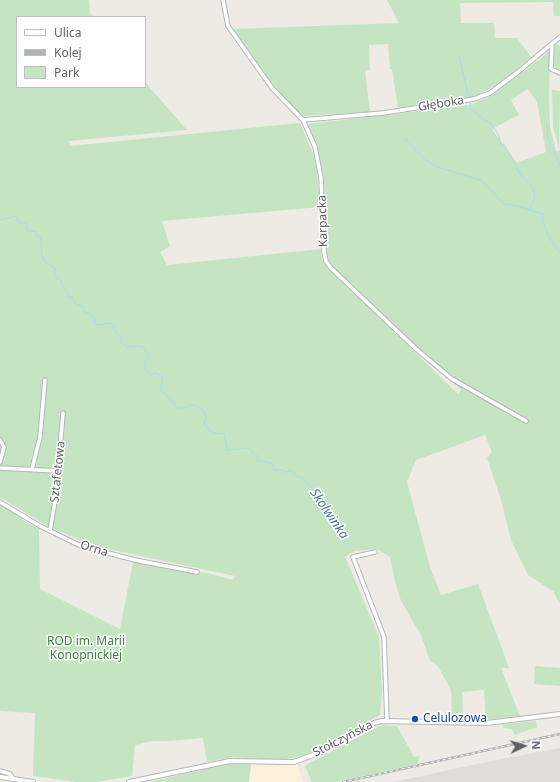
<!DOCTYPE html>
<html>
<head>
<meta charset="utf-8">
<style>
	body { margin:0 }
	#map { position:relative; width:560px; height:782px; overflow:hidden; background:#eeebe4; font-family:"Noto Sans",sans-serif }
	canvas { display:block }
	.legend { position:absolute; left:16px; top:16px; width:130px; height:72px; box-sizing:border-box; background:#fff; border:1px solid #bebfc1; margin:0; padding:5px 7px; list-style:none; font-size:12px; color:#5c6064 }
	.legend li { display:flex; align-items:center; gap:8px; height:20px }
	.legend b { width:20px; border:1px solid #bebfc1 }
	.north { position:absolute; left:504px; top:726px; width:40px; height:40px; -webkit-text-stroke:3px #fff; paint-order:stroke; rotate:86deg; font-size:11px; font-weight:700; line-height:16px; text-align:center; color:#5c6064 }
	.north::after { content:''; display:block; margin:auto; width:14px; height:18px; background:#5c6064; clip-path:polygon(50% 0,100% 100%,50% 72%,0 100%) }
</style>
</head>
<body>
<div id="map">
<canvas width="560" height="782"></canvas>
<ul class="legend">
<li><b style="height:5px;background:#fff"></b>Ulica</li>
<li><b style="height:5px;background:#b2b3b4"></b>Kolej</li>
<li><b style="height:11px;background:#c4e4c2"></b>Park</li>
</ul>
<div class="north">N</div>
</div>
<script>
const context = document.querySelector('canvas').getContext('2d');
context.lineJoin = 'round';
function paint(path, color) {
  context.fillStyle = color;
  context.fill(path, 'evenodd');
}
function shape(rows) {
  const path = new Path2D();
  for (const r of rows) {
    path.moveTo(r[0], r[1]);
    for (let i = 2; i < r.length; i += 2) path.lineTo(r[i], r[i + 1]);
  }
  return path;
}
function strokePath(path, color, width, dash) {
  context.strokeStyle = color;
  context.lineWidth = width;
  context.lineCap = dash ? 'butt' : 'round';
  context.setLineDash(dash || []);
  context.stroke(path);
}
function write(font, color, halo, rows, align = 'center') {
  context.font = font + ' "Noto Sans",sans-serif';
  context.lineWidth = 3;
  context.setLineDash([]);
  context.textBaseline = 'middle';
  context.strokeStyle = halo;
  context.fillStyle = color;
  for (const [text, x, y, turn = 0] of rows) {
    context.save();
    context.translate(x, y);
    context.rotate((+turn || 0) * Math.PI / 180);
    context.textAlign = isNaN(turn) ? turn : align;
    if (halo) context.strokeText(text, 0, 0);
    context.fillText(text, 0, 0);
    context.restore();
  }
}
const commercial = shape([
	[251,764,278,766,297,764,303,782,249,782]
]);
const industrial = shape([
	[560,748,560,782,393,782,501,759]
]);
const green = shape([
	[0,0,89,0,90,15,97,17,17,17,17,87,145,87,145,82,187,130,69,141,70,146,300,123,316,161,320,207,162,221,170,246,160,252,167,265,321,249,322,259,328,268,458,394,461,390,333,268,328,260,326,250,324,178,308,124,471,105,495,93,541,58,550,49,549,94,550,127,556,151,560,150,560,604,553,591,528,575,511,540,501,500,487,458,492,452,485,435,416,460,407,482,430,567,441,595,478,584,509,668,501,668,520,716,486,720,484,690,462,692,463,719,456,718,452,714,451,690,439,668,435,663,430,661,421,635,401,601,395,582,390,557,377,549,368,550,354,551,345,557,379,637,382,691,380,715,306,755,293,758,275,760,232,757,207,762,203,738,170,741,152,741,135,745,132,776,97,782,76,782,33,776,35,713,0,711,0,504,22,517,23,520,39,529,40,589,120,629,133,562,207,573,233,580,235,576,99,547,52,529,0,497],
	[528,89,537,102,546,152,517,163,492,129,519,115,511,100],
	[387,0,560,0,560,16,554,16,553,2,460,3,461,23,494,23,495,38,517,38,532,58,493,87,471,98,398,108,392,69,390,69,388,44,369,45,370,70,365,70,370,112,302,116,289,104,266,76,232,29,399,23],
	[555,44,560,45,560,70,553,67],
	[552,90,560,91,559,148,553,127],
	[535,666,560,668,560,686,534,684],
	[536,721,537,727,515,735,512,729,503,728,504,724],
	[384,725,397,726,414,757,420,756,417,764,335,782,312,782,305,766,308,764,377,727],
	[231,763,251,764,249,782,150,782]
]);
const stream = shape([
	[459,56,469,98],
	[470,101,471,109,483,119,491,123,499,136,501,145,504,144,520,174,534,189,535,196,530,208,532,210],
	[547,125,548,139,560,166],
	[405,139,424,159,437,167,481,180,504,204,514,205,543,214,543,223,550,239,560,253],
	[0,220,16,216,19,223,26,223,27,230,36,232,36,236,40,237,42,246,41,254,47,264,55,268,55,277,61,280,62,285,68,292,68,296,69,298,73,296,74,303,84,307,84,312,90,314,95,319,94,324,98,325,111,323,115,327,114,330,121,337,121,343,128,347,142,346,149,357,145,362,145,369,148,374,151,375,155,373,163,377,160,389,178,408,186,408,190,405,196,406,204,411,206,418,204,424,210,431,217,434,224,433,227,450,250,448,254,454,257,455,258,461,271,463,275,470,283,470,285,473,290,470,298,477,302,477,328,509,349,545]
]);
const minor = shape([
	[223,0,228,26,272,88,303,120,315,147,321,178,324,252,326,261,331,268,415,348,452,379,526,421],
	[552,44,551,69,560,73],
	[303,120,383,113,474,99,490,93,518,72,560,37],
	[0,440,4,447,0,462],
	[0,468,58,471],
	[32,469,40,437,45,380],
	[0,502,40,526,81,546,135,560,197,572],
	[50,531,56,495,63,413],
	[375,552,353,557,384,637,387,721],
	[0,771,10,774,13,779]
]);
const tertiary = shape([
	[0,777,33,782],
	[129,782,230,761,294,762,321,752,374,723,382,721,487,723,560,714]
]);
const rail = shape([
	[343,782,560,734]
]);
const markers = [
	[415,719,4,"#1a4fb4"]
];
const streetNames = [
	["Głęboka",441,104,-9],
	["Karpacka",323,221,-92],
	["Sztafetowa",58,472,-84],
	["Orna",94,549,17],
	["Stołczyńska",343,739,-27]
];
const parkNames = [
	["ROD im. Marii",86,642],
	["Konopnickiej",86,656]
];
const transitNames = [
	["Celulozowa",423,719]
];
const waterNames = [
	["Skolwinka",329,514,56]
];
paint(commercial, '#fcf2db');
paint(industrial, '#dfddd8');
paint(green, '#c4e4c2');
strokePath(stream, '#a8dbf9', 1);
strokePath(minor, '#b4b7ba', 5.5);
strokePath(tertiary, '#b4b7ba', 6);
strokePath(minor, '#fff', 3.5);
strokePath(tertiary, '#fff', 4);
strokePath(rail, '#b2b3b4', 2.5);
strokePath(rail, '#fff', 1, [3]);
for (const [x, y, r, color] of markers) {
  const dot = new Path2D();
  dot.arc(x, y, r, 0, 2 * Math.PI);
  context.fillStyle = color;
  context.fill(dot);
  strokePath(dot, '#fff', 1.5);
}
write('12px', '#5c6064', '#fff', streetNames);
write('12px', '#3c843b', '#fff', parkNames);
write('12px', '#164399', '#fff', transitNames, 'left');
write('italic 13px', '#4377a2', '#fff', waterNames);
</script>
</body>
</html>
